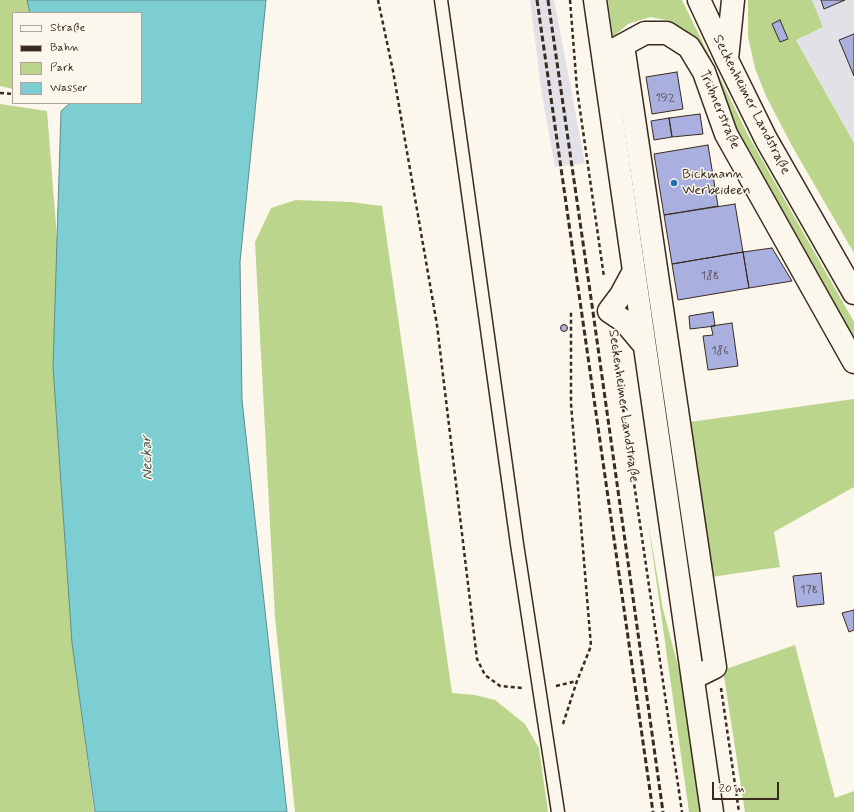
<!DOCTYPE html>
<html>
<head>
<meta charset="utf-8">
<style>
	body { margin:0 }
	#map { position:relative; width:854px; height:812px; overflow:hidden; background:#fbf7ec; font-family:Mynerve,sans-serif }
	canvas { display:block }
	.legend { position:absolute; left:12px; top:12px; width:130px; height:92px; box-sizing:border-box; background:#fbf7ec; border:1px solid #aea59a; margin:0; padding:5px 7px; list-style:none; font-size:12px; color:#3b2a1e }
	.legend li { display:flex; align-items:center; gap:8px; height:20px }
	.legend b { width:20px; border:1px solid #aea59a }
	.scale { position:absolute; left:712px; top:782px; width:67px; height:18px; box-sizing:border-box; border:2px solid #3b2a1e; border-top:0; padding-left:5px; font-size:12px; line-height:14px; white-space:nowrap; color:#3b2a1e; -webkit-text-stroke:3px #fbf7ec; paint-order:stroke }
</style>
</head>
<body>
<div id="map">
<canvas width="854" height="812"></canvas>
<ul class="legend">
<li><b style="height:5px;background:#fbf7ec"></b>Straße</li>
<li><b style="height:5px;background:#3b2a1e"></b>Bahn</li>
<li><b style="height:11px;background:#bcd58c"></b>Park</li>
<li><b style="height:11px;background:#7cced3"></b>Wasser</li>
</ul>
<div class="scale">20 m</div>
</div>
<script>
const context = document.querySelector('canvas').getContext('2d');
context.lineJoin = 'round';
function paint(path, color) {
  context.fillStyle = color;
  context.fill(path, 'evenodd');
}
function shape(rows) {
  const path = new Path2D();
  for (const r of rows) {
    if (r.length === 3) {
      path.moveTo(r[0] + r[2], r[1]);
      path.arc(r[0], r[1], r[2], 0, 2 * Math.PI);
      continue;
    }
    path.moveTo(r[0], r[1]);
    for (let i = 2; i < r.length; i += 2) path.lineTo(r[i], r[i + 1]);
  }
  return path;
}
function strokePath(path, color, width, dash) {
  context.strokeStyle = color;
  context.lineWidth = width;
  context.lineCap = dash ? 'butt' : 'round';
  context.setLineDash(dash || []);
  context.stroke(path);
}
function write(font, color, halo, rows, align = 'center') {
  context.font = font + ' Mynerve,sans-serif';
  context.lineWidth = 3;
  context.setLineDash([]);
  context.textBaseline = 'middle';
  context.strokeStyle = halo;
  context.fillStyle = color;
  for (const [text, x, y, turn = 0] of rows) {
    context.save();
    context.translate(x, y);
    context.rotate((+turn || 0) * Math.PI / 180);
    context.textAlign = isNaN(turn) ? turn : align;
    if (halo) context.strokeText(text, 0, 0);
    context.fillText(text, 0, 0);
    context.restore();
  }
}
const built = shape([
	[530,0,554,0,585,163,555,167,542,95],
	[812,0,854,0,854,143,796,39,823,27]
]);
const green = shape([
	[0,0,27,0,30,13,13,13,13,89,0,86],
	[608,0,682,0,748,135,854,322,854,341,735,133,706,56,690,35,671,21,650,17,628,24,613,37],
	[748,0,812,0,823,27,796,40,854,143,854,253,792,146,766,96,755,68,748,37],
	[0,104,47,111,58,251,53,364,72,641,94,812,0,812],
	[296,200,351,202,382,206,452,693,475,695,495,700,525,724,539,748,548,812,295,812,275,617,255,242,271,208],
	[854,399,854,487,774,532,780,567,711,577,690,422],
	[648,522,663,609,682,681,700,812,689,812],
	[795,645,835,798,854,791,854,812,745,812,723,670]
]);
const water = shape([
	[27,0,266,0,240,262,242,400,287,812,95,812,72,643,53,367,61,111,70,103,141,103,141,13,30,13,27,0]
]);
const building = shape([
	[821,0,845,0,824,9,821,0],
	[780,20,788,39,780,42,772,24,780,20],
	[854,34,854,76,839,40,854,34],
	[677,72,683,109,652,114,646,77,677,72],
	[700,114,703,134,672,137,669,118,700,114],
	[669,118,672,137,654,140,651,121,669,118],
	[708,145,718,206,664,215,654,154,708,145],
	[735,204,743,252,672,264,664,215,735,204],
	[772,248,792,281,749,288,743,252,772,248],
	[743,252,749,288,678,300,672,264,743,252],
	[713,312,715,326,690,329,689,316,713,312],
	[732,323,738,366,708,370,703,336,713,335,711,326,732,323],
	[564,328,3.5],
	[821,573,824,604,797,607,793,576,821,573],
	[854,610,854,630,849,632,842,613,854,610]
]);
const path = shape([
	[378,0,393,71,437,325,477,659,485,675,500,686,522,688],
	[570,0,577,89,604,277],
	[0,93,13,94],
	[614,346,682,812],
	[556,686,577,681],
	[721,688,739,812],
	[563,724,577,681,591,646,571,404,571,310]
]);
const lane = shape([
	[441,0,517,544,558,812]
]);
const street = shape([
	[623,45,715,667,693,678],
	[610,52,645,33,667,33,689,47,704,72,726,134,854,362]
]);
const secondary = shape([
	[595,0,712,812],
	[699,0,727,60,766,139,854,293],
	[727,59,733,0],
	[634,271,621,295,609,311,624,321,645,346]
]);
const rail = shape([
	[537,0,653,812],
	[548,0,593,312,663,812]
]);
const markers = [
	[674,183,4,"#1f6fb2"]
];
const numberNames = [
	["192",665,98],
	["188",710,276],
	["186",720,351],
	["178",809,590]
];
const streetNames = [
	["Seckenheimer Landstraße",751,105,63],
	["Trübnerstraße",719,110,67],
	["Seckenheimer Landstraße",623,406,82]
];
const poiNames = [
	["Bickmann",682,175],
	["Werbeideen",682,191]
];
const waterNames = [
	["Neckar",148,458,-92]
];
paint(built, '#e2e1e8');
paint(green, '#bcd58c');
paint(water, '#7cced3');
strokePath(water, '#628c8b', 1);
paint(building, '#a9afdf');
strokePath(building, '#3b2a1e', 1);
strokePath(lane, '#3b2a1e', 15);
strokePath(street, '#3b2a1e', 25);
strokePath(secondary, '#3b2a1e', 25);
strokePath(path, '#3b2a1e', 2.5, [4, 3]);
strokePath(lane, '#fbf7ec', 12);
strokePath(street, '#fbf7ec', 22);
strokePath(secondary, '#fbf7ec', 22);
strokePath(rail, '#3b2a1e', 3, [6, 3]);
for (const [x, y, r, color] of markers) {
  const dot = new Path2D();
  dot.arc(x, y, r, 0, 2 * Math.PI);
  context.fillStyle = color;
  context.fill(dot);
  strokePath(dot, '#fbf7ec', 1.5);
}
write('12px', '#564b4e', null, numberNames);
write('14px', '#3b2a1e', '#fbf7ec', streetNames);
write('14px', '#3b2a1e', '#fbf7ec', poiNames, 'left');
write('italic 15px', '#4e5b54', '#fbf7ec', waterNames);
</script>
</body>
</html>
